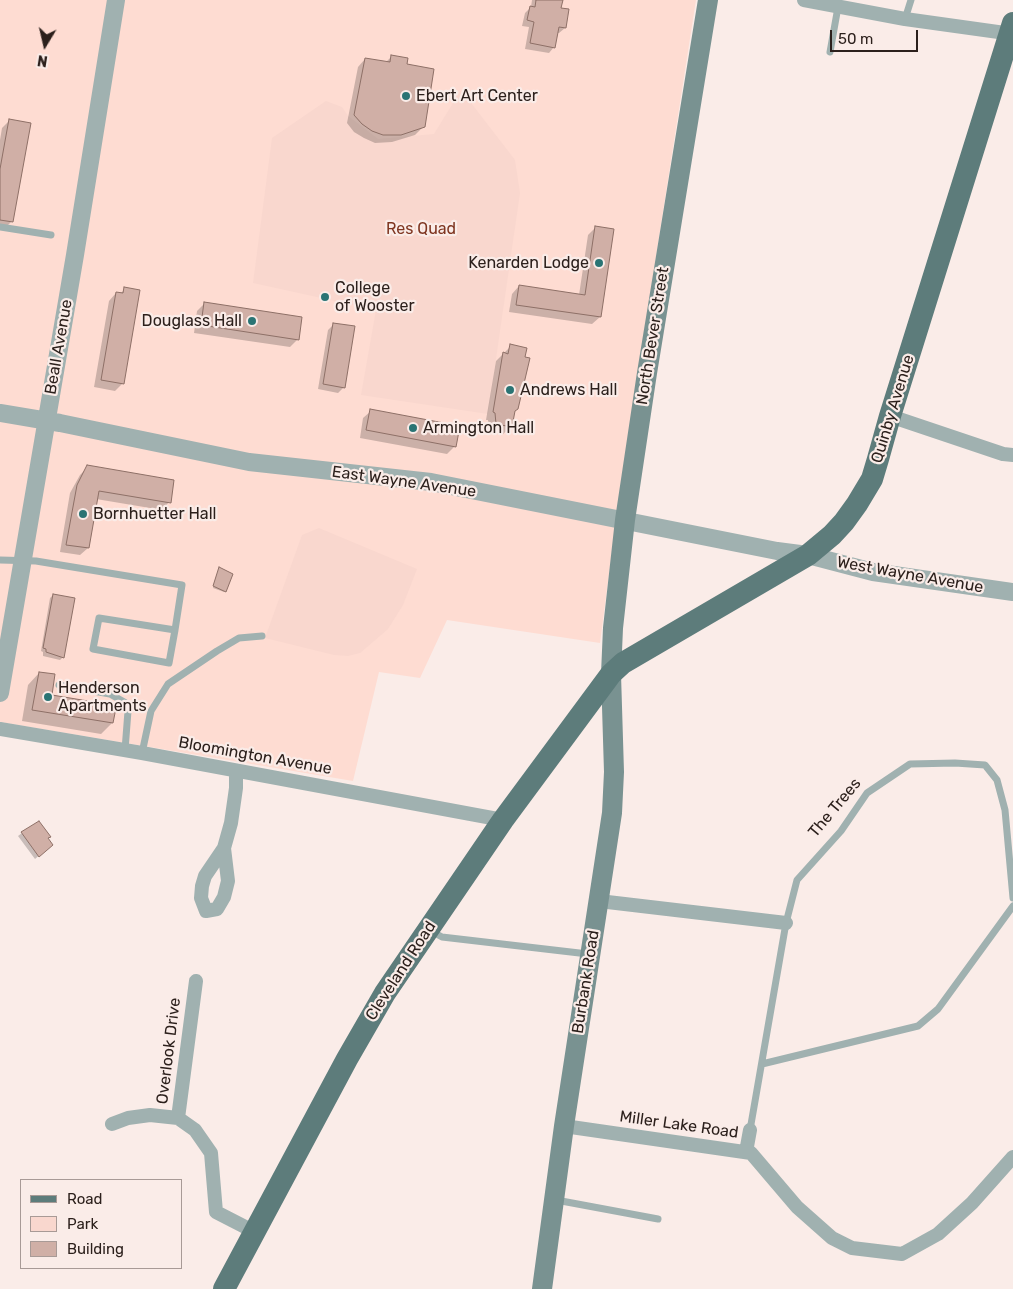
<!DOCTYPE html>
<html>
<head>
<meta charset="utf-8">
<style>
	body { margin:0 }
	#map { position:relative; width:1013px; height:1289px; overflow:hidden; background:#faece8; font-family:Rubik,sans-serif }
	canvas { display:block }
	.legend { position:absolute; left:20px; top:1179px; width:162px; height:90px; box-sizing:border-box; background:#faece8; border:1px solid #a89a96; margin:0; padding:6px 9px; list-style:none; font-size:15px; color:#2c201c }
	.legend li { display:flex; align-items:center; gap:10px; height:25px }
	.legend b { width:25px; border:1px solid #a89a96 }
	.north { position:absolute; left:20px; top:20px; width:50px; height:50px; -webkit-text-stroke:4px #faece8; paint-order:stroke; rotate:189deg; font-size:14px; font-weight:700; line-height:20px; text-align:center; color:#2c201c }
	.north::after { content:''; display:block; margin:auto; width:18px; height:22px; background:#2c201c; clip-path:polygon(50% 0,100% 100%,50% 72%,0 100%) }
	.scale { position:absolute; left:830px; top:30px; width:88px; height:22px; box-sizing:border-box; border:2px solid #2c201c; border-top:0; padding-left:6px; font-size:15px; line-height:18px; white-space:nowrap; color:#2c201c; -webkit-text-stroke:4px #faece8; paint-order:stroke }
</style>
</head>
<body>
<div id="map">
<canvas width="1013" height="1289"></canvas>
<ul class="legend">
<li><b style="height:6px;background:#5d7c7b"></b>Road</li>
<li><b style="height:14px;background:#f9d7ce"></b>Park</li>
<li><b style="height:14px;background:#d0afa6"></b>Building</li>
</ul>
<div class="north">N</div>
<div class="scale">50 m</div>
</div>
<script>
const context = document.querySelector('canvas').getContext('2d');
context.lineJoin = 'round';
function paint(path, color) {
  context.fillStyle = color;
  context.fill(path, 'evenodd');
}
function shape(rows) {
  const path = new Path2D();
  for (const r of rows) {
    path.moveTo(r[0], r[1]);
    for (let i = 2; i < r.length; i += 2) path.lineTo(r[i], r[i + 1]);
  }
  return path;
}
function strokePath(path, color, width, dash) {
  context.strokeStyle = color;
  context.lineWidth = width;
  context.lineCap = dash ? 'butt' : 'round';
  context.setLineDash(dash || []);
  context.stroke(path);
}
function write(font, color, halo, rows, align = 'center') {
  context.font = font + ' Rubik,sans-serif';
  context.lineWidth = 4.5;
  context.setLineDash([]);
  context.textBaseline = 'middle';
  context.strokeStyle = halo;
  context.fillStyle = color;
  for (const [text, x, y, turn = 0] of rows) {
    context.save();
    context.translate(x, y);
    context.rotate((+turn || 0) * Math.PI / 180);
    context.textAlign = isNaN(turn) ? turn : align;
    if (halo) context.strokeText(text, 0, 0);
    context.fillText(text, 0, 0);
    context.restore();
  }
}
const built = shape([
	[0,0,696,0,622,475,600,643,447,620,420,678,379,672,353,781,0,722]
]);
const green = shape([
	[461,90,515,160,520,193,488,414,361,395,376,310,253,283,272,138,326,101,342,107,348,116,378,139,434,134],
	[319,528,417,569,403,605,388,629,360,653,348,656,334,655,265,638,302,535]
]);
const shadow = shape([
	[532,0,561,0,560,9,565,28,559,33,557,33,554,47,549,53,525,49,529,27,522,26,525,13,531,7],
	[392,56,406,65,423,127,415,135,392,142,375,143,364,138,354,132,347,123,358,67,365,59,386,62],
	[10,120,12,221,4,229,0,228,0,140,2,128],
	[596,227,600,317,592,324,509,312,512,294,519,286,579,295,588,235],
	[125,289,123,383,115,391,94,387,109,301,116,293,120,294],
	[205,303,298,339,290,347,194,333,197,311],
	[334,324,344,387,338,393,318,389,328,330],
	[511,346,513,412,511,427,503,434,489,432,488,420,486,420,496,361],
	[371,411,455,446,447,454,360,438,363,418],
	[88,467,169,502,162,510,96,499,88,548,80,555,60,552,70,493,80,475],
	[219,568,225,591,224,592,213,588],
	[53,595,63,657,60,660,43,656,43,652,41,651,50,598],
	[39,673,51,696,112,723,101,734,22,721,28,685],
	[22,833,47,838,48,848,35,859,18,836]
]);
const building = shape([
	[536,0,563,0,561,8,569,9,566,28,559,27,555,48,530,43,534,22,527,20,530,6,535,7,536,0],
	[391,55,408,58,407,64,434,69,425,127,401,135,383,135,372,131,362,124,354,115,365,58,390,62,391,55],
	[9,119,31,123,13,222,0,220,0,169,9,119],
	[595,226,614,229,601,317,516,305,519,285,585,295,595,226],
	[124,287,140,290,124,384,101,380,116,292,123,293,124,287],
	[204,302,302,317,299,340,201,325,204,302],
	[333,323,355,326,345,388,323,384,333,323],
	[510,344,527,348,525,357,530,358,518,409,515,411,512,427,496,424,495,413,493,412,503,352,508,354,510,344],
	[370,409,460,426,456,447,366,430,370,409],
	[87,465,174,480,171,503,99,491,89,548,66,545,77,485,87,465],
	[219,567,233,574,226,592,213,586,219,567],
	[53,594,75,598,64,658,46,652,46,649,43,648,53,594],
	[39,672,55,674,52,695,106,704,105,706,116,708,113,723,32,710,39,672],
	[39,821,51,837,48,838,53,845,39,857,21,832,39,821]
]);
const service = shape([
	[905,19,911,0],
	[830,52,838,7],
	[0,227,51,235],
	[0,560,36,561,182,585,175,630,169,663,93,649,99,618,175,630],
	[59,685,110,694,126,703,128,711,125,750],
	[142,753,151,711,168,684,217,651,239,638,262,636],
	[431,931,442,937,588,954],
	[762,1064,918,1026,938,1009,1013,906],
	[750,1130,786,923,797,880,841,831,867,793,910,764,955,763,985,765,997,780,1005,810,1013,898],
	[556,1200,658,1219]
]);
const minor = shape([
	[804,0,905,19,1013,34],
	[890,416,1003,454,1013,455],
	[0,729,142,753,503,820],
	[224,848,228,881,224,897,217,909,206,911,201,898,202,886,205,876,224,848,231,823,236,788,236,772],
	[599,901,786,923],
	[178,1118,195,1130,211,1153,216,1212,253,1231],
	[112,1124,128,1118,150,1115,178,1118,196,981],
	[564,1126,751,1153,797,1207,832,1238,852,1248,902,1254,938,1234,972,1203,1013,1157],
	[746,1152,750,1130]
]);
const tertiary = shape([
	[0,413,60,423,249,462,431,482,777,551,808,555,873,572,1013,592],
	[0,693,75,255,116,0]
]);
const secondary = shape([
	[542,1289,564,1126,612,813,614,772,611,674,613,628,625,520,647,373,708,0]
]);
const primary = shape([
	[224,1289,347,1059,385,993,503,820,611,674,623,663,808,555,832,535,844,522,857,504,872,479,878,459,890,416,1013,23]
]);
const markers = [
	[406,96,5,"#2a7474"],
	[599,263,5,"#2a7474"],
	[325,297,5,"#2a7474"],
	[252,321,5,"#2a7474"],
	[510,390,5,"#2a7474"],
	[413,428,5,"#2a7474"],
	[83,514,5,"#2a7474"],
	[48,697,5,"#2a7474"]
];
const poiNames = [
	["Ebert Art Center",416,96],
	["Kenarden Lodge",589,263,"right"],
	["College",335,288],
	["of Wooster",335,306],
	["Douglass Hall",242,321,"right"],
	["Andrews Hall",520,390],
	["Armington Hall",423,428],
	["Bornhuetter Hall",93,514],
	["Henderson",58,688],
	["Apartments",58,706]
];
const parkNames = [
	["Res Quad",421,229]
];
const streetNames = [
	["North Bever Street",653,336,-81],
	["Beall Avenue",59,347,-80],
	["Quinby Avenue",893,409,-73],
	["East Wayne Avenue",404,482,8],
	["West Wayne Avenue",910,575,10],
	["Bloomington Avenue",255,756,10],
	["The Trees",835,808,-50],
	["Cleveland Road",401,971,-57],
	["Burbank Road",586,982,-81],
	["Overlook Drive",169,1051,-83],
	["Miller Lake Road",679,1125,8]
];
paint(built, '#fedcd2');
paint(green, '#f9d7ce');
paint(shadow, '#0003');
paint(building, '#d0afa6');
strokePath(building, '#8e7067', 1);
strokePath(service, '#a0b1b0', 7);
strokePath(minor, '#a0b1b0', 14);
strokePath(tertiary, '#a0b1b0', 18);
strokePath(secondary, '#799291', 20);
strokePath(primary, '#5d7c7b', 22);
for (const [x, y, r, color] of markers) {
  const dot = new Path2D();
  dot.arc(x, y, r, 0, 2 * Math.PI);
  context.fillStyle = color;
  context.fill(dot);
  strokePath(dot, '#faece8', 2);
}
write('16px', '#2c201c', '#faece8', poiNames, 'left');
write('16px', '#7f3520', '#faece8', parkNames);
write('16px', '#2c201c', '#faece8', streetNames);
</script>
</body>
</html>
